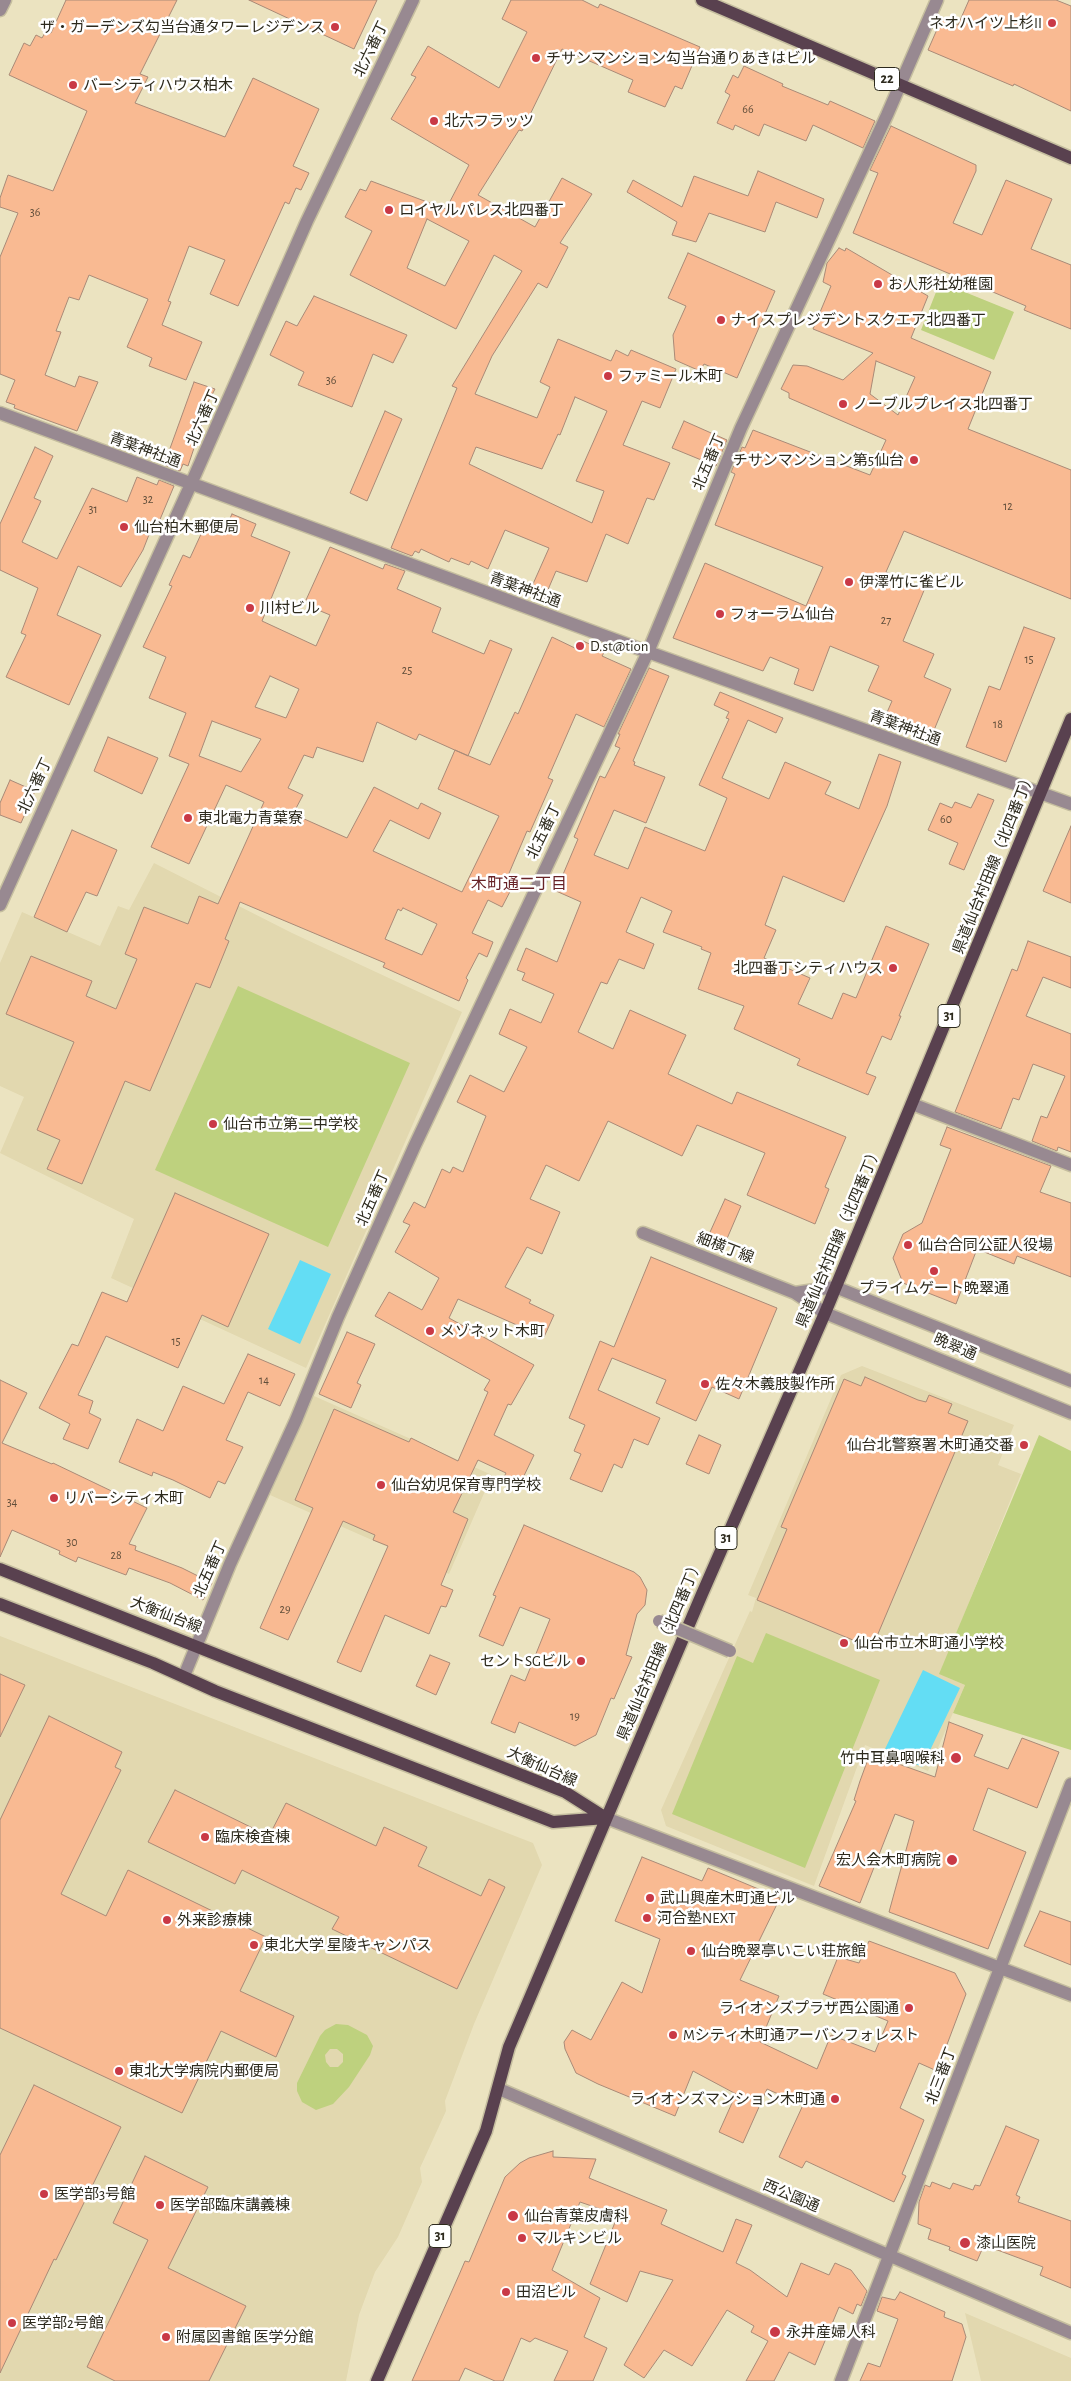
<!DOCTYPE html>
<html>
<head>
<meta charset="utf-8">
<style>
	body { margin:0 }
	canvas { display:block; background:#ebe3c0 }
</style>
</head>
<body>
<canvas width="1071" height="2381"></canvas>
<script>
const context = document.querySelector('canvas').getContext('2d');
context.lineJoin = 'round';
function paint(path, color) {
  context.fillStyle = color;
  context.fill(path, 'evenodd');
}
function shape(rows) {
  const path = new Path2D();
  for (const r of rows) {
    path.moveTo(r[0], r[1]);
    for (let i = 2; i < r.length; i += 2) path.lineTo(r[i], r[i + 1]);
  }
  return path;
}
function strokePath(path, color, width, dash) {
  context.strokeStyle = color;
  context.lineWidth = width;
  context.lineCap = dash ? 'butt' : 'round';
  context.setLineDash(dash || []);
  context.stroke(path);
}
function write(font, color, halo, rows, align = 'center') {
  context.font = font + ' "Alegreya Sans","Noto Sans JP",sans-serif';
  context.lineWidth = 5;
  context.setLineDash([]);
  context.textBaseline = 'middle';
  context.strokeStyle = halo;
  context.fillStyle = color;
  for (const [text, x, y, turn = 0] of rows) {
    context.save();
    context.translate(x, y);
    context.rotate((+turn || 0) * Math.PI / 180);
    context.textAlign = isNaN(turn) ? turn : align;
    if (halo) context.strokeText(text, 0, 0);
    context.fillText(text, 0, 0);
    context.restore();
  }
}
const built = shape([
	[154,863,292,933,462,1012,306,1368,111,1278,134,1219,0,1153,24,1097,0,1086,0,963,22,912,100,946,118,906,129,910],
	[862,1366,1014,1425,998,1465,1021,1474,940,1674,965,1685,928,1771,865,1745,814,1886,666,1826,661,1810,750,1611,752,1612,756,1598,748,1595,841,1375],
	[314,1396,492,1475,449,1574,270,1495],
	[0,1636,533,1843,542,1865,474,2024,445,2101,446,2111,420,2168,422,2182,398,2237,375,2272,359,2315,346,2381,0,2381],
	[965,2313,1071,2358,1071,2381,981,2381]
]);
const green = shape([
	[940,282,1014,312,994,360,921,330],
	[238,986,410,1063,328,1247,155,1170],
	[1039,1435,1071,1451,1071,1750,953,1713,965,1685,939,1674],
	[766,1633,880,1680,805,1868,672,1814,737,1656,753,1663],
	[336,2024,348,2025,367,2035,373,2046,370,2055,349,2087,333,2104,316,2110,302,2102,297,2091,297,2083,320,2036,325,2030],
	[330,2049,337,2049,343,2054,343,2062,338,2067,330,2067,326,2062,325,2055]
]);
const water = shape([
	[300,1260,331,1274,300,1344,268,1329],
	[923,1670,960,1688,922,1767,885,1749]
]);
const building = shape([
	[66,0,177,0,140,74,148,77,135,103,225,137,253,78,319,109,293,166,309,173,301,190,296,188,289,204,285,202,238,306,210,294,225,260,189,246,168,301,171,302,162,325,202,342,186,380,149,366,152,358,127,347,148,299,89,275,79,300,69,297,56,331,61,332,45,375,75,387,79,376,98,382,77,431,14,408,15,405,6,402,15,380,0,374,0,257,18,213,0,207,0,198,8,175,53,191,87,111,9,75,24,43,30,46,36,35,42,38,46,31,51,33,66,0],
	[249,0,377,0,354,49,249,0],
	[511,0,582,0,598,8,600,4,700,47,682,89,675,86,665,107,628,92,633,80,562,49,522,131,519,130,478,195,535,227,562,178,592,194,560,243,568,247,547,288,538,283,492,356,475,394,537,418,550,387,540,382,558,339,611,361,616,350,628,356,631,350,676,369,660,408,642,401,623,445,670,463,654,500,647,498,628,544,606,534,587,582,556,571,544,599,529,593,549,548,505,530,488,569,471,561,469,565,451,558,449,562,421,549,419,553,415,551,412,556,391,548,457,388,452,386,522,271,494,255,456,329,350,275,372,231,345,217,360,189,366,191,371,181,446,209,469,165,391,119,416,77,411,75,428,46,499,88,527,32,502,19,511,0],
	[427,219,469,241,445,286,407,268,427,219],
	[575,397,607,411,576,481,604,491,592,523,469,464,476,447,542,469,558,434,560,435,575,397],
	[969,0,1056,0,1071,6,1071,111,1014,84,1013,86,928,50,942,18,958,25,969,0],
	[744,66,783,84,782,86,828,105,830,101,875,121,863,148,813,125,806,141,764,124,759,136,735,125,733,130,717,123,730,95,725,92,733,75,738,78,744,66],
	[891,126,976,165,976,171,953,223,982,235,1006,180,1052,199,1031,249,1071,265,1071,329,1024,310,1026,306,853,233,878,173,870,170,891,126],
	[758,171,824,199,817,218,776,202,765,232,709,213,696,242,672,235,677,222,627,192,633,180,682,207,694,176,748,196,758,171],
	[839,248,845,251,846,248,928,296,911,338,991,372,968,429,1071,470,1071,599,904,531,886,572,925,588,903,641,934,654,924,677,951,689,932,735,885,717,892,701,868,691,879,666,830,646,813,691,794,684,799,669,770,657,763,671,673,638,705,563,806,606,823,567,715,525,735,474,731,472,742,447,745,448,753,430,870,475,886,440,789,398,789,393,781,389,793,365,807,366,843,380,873,353,813,329,831,286,823,282,827,263,839,248],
	[876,361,915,377,898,415,870,394,876,361],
	[688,253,775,291,737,378,704,364,700,371,675,360,673,335,686,306,668,298,688,253],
	[314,296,407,335,393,363,373,354,352,407,298,385,304,372,270,355,286,321,297,326,314,296],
	[194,382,215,389,202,414,205,415,188,466,183,464,180,471,164,465,194,382],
	[385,411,402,419,367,501,350,493,385,411],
	[684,421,727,440,716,466,672,448,684,421],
	[35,447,53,456,34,498,41,501,22,542,57,559,92,488,127,502,137,477,157,485,159,480,174,486,156,529,152,527,143,550,121,587,78,566,57,615,101,635,69,705,6,677,26,635,21,633,38,588,0,570,0,524,35,447],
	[232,514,256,524,251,536,290,552,262,621,316,646,330,615,311,607,313,603,306,600,330,547,383,569,385,564,405,571,397,589,441,608,432,632,484,654,490,640,512,649,468,756,419,734,416,740,377,722,363,762,317,747,313,758,304,755,288,788,303,795,293,814,347,838,374,787,418,809,421,803,441,813,429,839,390,820,373,851,462,892,499,816,438,789,455,750,490,765,515,712,518,714,552,637,579,650,583,641,605,651,602,656,631,669,604,727,576,714,548,778,553,780,530,832,527,831,507,878,515,882,502,907,488,900,472,933,493,942,487,957,479,953,466,978,468,980,459,1001,383,967,385,963,240,902,225,939,229,941,210,988,196,983,150,1091,125,1081,82,1184,47,1169,60,1140,37,1130,74,1042,6,1014,31,956,92,981,86,996,116,1009,137,959,125,954,144,907,188,924,199,896,218,904,264,802,226,785,189,864,151,847,189,764,169,756,186,713,149,698,166,657,143,647,172,586,169,585,183,555,190,558,208,519,226,527,232,514],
	[270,676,299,689,286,718,255,707,270,676],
	[212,721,261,739,241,772,199,756,212,721],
	[403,908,437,924,422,955,385,939,398,909,401,911,403,908],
	[1024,627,1055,638,1006,762,966,747,989,686,1000,690,1024,627],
	[649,668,669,676,633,761,635,762,634,765,665,777,646,823,614,810,594,855,628,869,645,827,705,851,727,798,699,785,729,719,726,718,729,712,714,705,720,692,783,718,776,733,748,720,722,778,769,799,785,762,831,782,825,794,859,809,879,754,901,762,887,806,844,902,783,876,765,925,776,930,764,958,810,978,798,1004,832,1019,843,993,856,998,886,926,929,944,899,1016,901,1016,891,1040,882,1036,866,1073,876,1077,868,1095,797,1065,800,1059,734,1029,744,1006,698,989,711,953,701,949,702,947,663,932,672,911,641,897,626,932,654,944,644,969,619,959,607,984,601,982,578,1032,613,1049,630,1010,686,1035,668,1074,732,1104,737,1092,846,1137,825,1187,829,1189,815,1224,747,1195,765,1153,697,1125,682,1156,608,1121,579,1181,546,1165,530,1199,560,1212,542,1254,527,1247,505,1287,531,1300,529,1303,554,1315,544,1337,458,1299,449,1318,534,1365,511,1405,508,1404,494,1435,534,1455,520,1484,504,1477,506,1473,478,1460,453,1512,468,1519,441,1585,453,1590,446,1607,441,1606,429,1634,385,1615,361,1672,337,1662,388,1546,373,1540,375,1535,343,1521,288,1640,260,1628,313,1508,295,1500,334,1409,409,1442,411,1438,458,1461,488,1392,484,1390,490,1380,375,1316,389,1292,422,1310,439,1278,395,1252,410,1225,403,1222,414,1202,425,1208,442,1169,450,1173,453,1167,463,1172,486,1116,457,1102,470,1075,504,1092,527,1047,499,1034,510,1009,541,1023,554,994,522,980,525,973,517,970,526,948,557,962,581,902,556,891,578,839,574,837,600,776,605,778,620,748,615,746,620,734,618,734,649,668],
	[108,737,158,758,142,794,94,771,108,737],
	[10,780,35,791,21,823,0,815,0,803,10,780],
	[978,794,994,800,964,870,949,864,958,843,928,830,940,803,952,808,955,802,971,808,978,794],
	[1071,826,1071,903,1043,891,1071,826],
	[72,830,117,850,97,896,86,892,67,932,34,917,72,830],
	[1028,941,1071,957,1071,988,1043,977,1026,1016,1071,1034,1071,1152,1058,1147,1057,1151,1032,1141,1041,1116,1047,1118,1065,1076,1033,1064,1019,1100,1013,1098,1001,1129,955,1112,1012,969,1017,971,1028,941],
	[947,1127,1051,1166,1040,1192,1071,1203,1071,1277,1017,1256,1014,1264,977,1249,956,1304,903,1283,893,1258,903,1234,922,1223,951,1149,940,1145,947,1127],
	[175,1193,269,1234,228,1327,202,1315,178,1368,106,1336,78,1395,93,1401,89,1413,101,1419,88,1449,63,1439,70,1424,39,1408,72,1344,78,1346,102,1292,127,1302,175,1193],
	[725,1199,741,1206,723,1248,706,1241,725,1199],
	[651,1257,777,1308,739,1399,712,1387,696,1421,656,1403,666,1380,612,1358,598,1390,660,1418,648,1445,634,1439,622,1468,614,1464,602,1492,570,1479,581,1454,574,1451,585,1425,569,1418,600,1341,614,1347,651,1257],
	[347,1332,375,1344,357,1383,361,1385,351,1408,319,1394,347,1332],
	[248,1354,295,1374,280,1406,248,1392,226,1440,243,1447,225,1484,218,1481,210,1498,173,1480,153,1472,152,1476,119,1462,137,1419,163,1431,183,1386,224,1404,248,1354],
	[865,1377,918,1400,926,1402,929,1395,952,1404,948,1413,968,1421,872,1648,757,1600,787,1529,781,1527,844,1379,861,1386,865,1377],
	[0,1380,27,1393,2,1443,52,1464,53,1463,147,1508,129,1544,136,1546,135,1550,182,1568,212,1583,203,1600,170,1583,129,1568,126,1575,78,1557,76,1562,59,1554,60,1551,12,1530,0,1557,0,1380],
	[699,1435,721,1445,709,1474,686,1464,699,1435],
	[524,1525,634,1572,640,1577,647,1590,645,1605,637,1614,626,1655,632,1657,614,1699,611,1698,596,1735,575,1746,519,1722,515,1733,491,1723,511,1675,525,1681,550,1619,520,1607,503,1646,479,1636,496,1596,493,1595,524,1525],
	[430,1655,450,1663,436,1695,416,1686,430,1655],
	[0,1674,25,1685,0,1737,0,1674],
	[49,1716,122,1752,115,1767,121,1770,61,1894,106,1916,128,1870,266,1937,240,1991,294,2016,276,2057,221,2031,182,2113,0,2028,0,1820,49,1716],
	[949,1722,983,1735,974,1756,1008,1769,1022,1738,1059,1752,1037,1808,988,1788,973,1830,1026,1852,988,1949,889,1912,914,1821,895,1814,860,1903,819,1886,856,1801,854,1800,860,1781,871,1751,894,1760,893,1762,935,1777,949,1722],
	[175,1790,269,1836,286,1803,376,1846,384,1827,427,1847,418,1866,481,1896,489,1879,505,1887,457,1989,332,1929,339,1917,242,1870,235,1884,148,1842,175,1790],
	[642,1857,702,1881,708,1868,780,1898,740,1980,779,1996,760,2042,817,2069,831,2035,875,2052,888,2021,823,1994,838,1957,859,1963,869,1941,955,1973,966,1994,937,2071,919,2063,900,2108,924,2120,902,2174,906,2176,894,2202,806,2161,802,2168,779,2157,803,2105,767,2089,743,2143,719,2132,736,2094,693,2071,675,2116,598,2084,576,2073,565,2049,564,2042,572,2030,591,2040,622,1982,642,1993,660,1939,615,1921,642,1857],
	[1040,1911,1071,1922,1071,1965,1024,1946,1040,1911],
	[34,2085,121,2127,56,2260,54,2259,0,2373,0,2155,34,2085],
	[1006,2126,1039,2140,1016,2195,1020,2197,1018,2202,1071,2221,1071,2288,1040,2275,1043,2267,984,2245,977,2261,949,2250,950,2247,928,2239,931,2229,918,2224,919,2202,925,2185,930,2187,932,2182,950,2189,953,2183,973,2190,975,2185,980,2186,1006,2126],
	[553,2151,553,2157,596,2159,589,2178,667,2210,661,2224,723,2252,736,2219,752,2225,736,2263,750,2270,787,2297,801,2263,829,2275,835,2263,851,2270,867,2291,861,2306,857,2304,853,2314,839,2307,815,2365,789,2352,774,2381,746,2381,768,2341,751,2332,754,2326,727,2310,692,2366,664,2350,644,2378,624,2365,673,2280,640,2271,627,2302,590,2284,618,2215,580,2202,552,2270,600,2298,584,2337,607,2348,593,2381,554,2381,568,2351,535,2338,530,2342,521,2338,503,2381,495,2381,465,2368,459,2381,412,2381,459,2275,465,2261,469,2262,505,2177,520,2163,529,2158,553,2151],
	[145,2156,208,2187,168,2268,246,2306,209,2381,115,2381,87,2367,148,2240,113,2223,145,2156],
	[900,2292,945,2312,944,2317,962,2324,966,2337,952,2381,860,2381,868,2363,880,2367,898,2319,877,2311,882,2297,895,2300,900,2292]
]);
const minor = shape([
	[0,10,5,0],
	[0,413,648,652,1071,804],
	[0,905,191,484,307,221,413,0],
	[912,1104,1071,1165],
	[643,1233,795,1293,825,1313,1071,1413],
	[795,1293,835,1287,1071,1381],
	[184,1676,230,1564,296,1420,338,1317,415,1145,648,652,741,428,887,115,937,0],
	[606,1818,1071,1995],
	[499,2089,1071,2333],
	[841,2381,1071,1784]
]);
const major = shape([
	[702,0,1071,158],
	[0,1569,565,1792,606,1818],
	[0,1604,153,1663,215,1691,553,1822,606,1818],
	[377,2381,486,2131,509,2047,702,1594,825,1313,1071,719]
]);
const minorBridge = shape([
	[659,1621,730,1651]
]);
const markers = [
	[1052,23,5,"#c93946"],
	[335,27,5,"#c93946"],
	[536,58,5,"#c93946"],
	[73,85,5,"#c93946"],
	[434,121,5,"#c93946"],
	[389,210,5,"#c93946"],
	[878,284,5,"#c93946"],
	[721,320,5,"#c93946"],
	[608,376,5,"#c93946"],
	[843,404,5,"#c93946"],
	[914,460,5,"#c93946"],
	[124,527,5,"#c93946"],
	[849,582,5,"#c93946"],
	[250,608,5,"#c93946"],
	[720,614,5,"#c93946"],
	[580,646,5,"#c93946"],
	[188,818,5,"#c93946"],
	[893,968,5,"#c93946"],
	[213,1124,5,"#c93946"],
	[908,1245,5,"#c93946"],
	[934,1271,5,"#c93946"],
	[430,1331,5,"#c93946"],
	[705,1384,5,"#c93946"],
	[1024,1445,5,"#c93946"],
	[381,1485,5,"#c93946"],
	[54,1498,5,"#c93946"],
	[844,1643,5,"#c93946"],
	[581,1661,5,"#c93946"],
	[956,1758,6,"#c93946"],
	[205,1837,5,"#c93946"],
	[952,1860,6,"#c93946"],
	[650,1898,5,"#c93946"],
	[647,1918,5,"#c93946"],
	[167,1920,5,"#c93946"],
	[254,1945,5,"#c93946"],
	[691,1951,5,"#c93946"],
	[909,2008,5,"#c93946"],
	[673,2035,5,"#c93946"],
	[119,2071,5,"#c93946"],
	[835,2099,5,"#c93946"],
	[44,2194,5,"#c93946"],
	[160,2205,5,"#c93946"],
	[513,2216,6,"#c93946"],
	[522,2238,5,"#c93946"],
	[965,2243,6,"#c93946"],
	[506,2292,5,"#c93946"],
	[12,2323,5,"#c93946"],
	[775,2332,6,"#c93946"],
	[166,2337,5,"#c93946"]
];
const numberNames = [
	["66",748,109],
	["36",35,212],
	["36",331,380],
	["32",148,499],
	["12",1008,506],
	["31",93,509],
	["27",886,620],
	["15",1029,659],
	["25",407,670],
	["18",998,724],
	["60",946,819],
	["15",176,1341],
	["14",264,1380],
	["34",12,1502],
	["30",72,1542],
	["28",116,1555],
	["29",285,1609],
	["19",575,1716]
];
const shields = [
	[887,79,25],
	[949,1016,22],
	[726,1538,22],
	[440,2236,22]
];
const shieldNames = [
	["22",887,79],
	["31",949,1016],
	["31",726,1538],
	["31",440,2236]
];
const poiNames = [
	["ネオハイツ上杉II",1042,23,"right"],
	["ザ・ガーデンズ勾当台通タワーレジデンス",325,27,"right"],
	["チサンマンション勾当台通りあきはビル",546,58],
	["バーシティハウス柏木",83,85],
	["北六フラッツ",444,121],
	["ロイヤルパレス北四番丁",399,210],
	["お人形社幼稚園",888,284],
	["ナイスプレジデントスクエア北四番丁",731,320],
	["ファミール木町",618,376],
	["ノーブルプレイス北四番丁",853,404],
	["チサンマンション第5仙台",904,460,"right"],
	["仙台柏木郵便局",134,527],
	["伊澤竹に雀ビル",859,582],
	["川村ビル",260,608],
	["フォーラム仙台",730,614],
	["D.st@tion",590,646],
	["東北電力青葉寮",198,818],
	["北四番丁シティハウス",883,968,"right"],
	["仙台市立第二中学校",223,1124],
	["仙台合同公証人役場",918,1245],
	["プライムゲート晩翠通",934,1288,"center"],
	["メゾネット木町",440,1331],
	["佐々木義肢製作所",715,1384],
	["仙台北警察署 木町通交番",1014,1445,"right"],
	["仙台幼児保育専門学校",391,1485],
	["リバーシティ木町",64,1498],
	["仙台市立木町通小学校",854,1643],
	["セントSGビル",571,1661,"right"],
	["竹中耳鼻咽喉科",945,1758,"right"],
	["臨床検査棟",215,1837],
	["宏人会木町病院",941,1860,"right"],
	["武山興産木町通ビル",660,1898],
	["河合塾NEXT",657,1918],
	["外来診療棟",177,1920],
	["東北大学 星陵キャンパス",264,1945],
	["仙台晩翠亭いこい荘旅館",701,1951],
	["ライオンズプラザ西公園通",899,2008,"right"],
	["Mシティ木町通アーバンフォレスト",683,2035],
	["東北大学病院内郵便局",129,2071],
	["ライオンズマンション木町通",825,2099,"right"],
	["医学部3号館",54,2194],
	["医学部臨床講義棟",170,2205],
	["仙台青葉皮膚科",524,2216],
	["マルキンビル",532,2238],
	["漆山医院",976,2243],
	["田沼ビル",516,2292],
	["医学部2号館",22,2323],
	["永井産婦人科",786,2332],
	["附属図書館 医学分館",176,2337]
];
const streetNames = [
	["北六番丁",371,49,-64],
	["北六番丁",203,418,-66],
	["青葉神社通",145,450,20],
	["北五番丁",709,462,-67],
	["青葉神社通",525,590,20],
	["青葉神社通",905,728,20],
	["北六番丁",35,786,-65],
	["北五番丁",544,831,-64],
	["県道仙台村田線（北四番丁）",994,863,-68],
	["北五番丁",373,1198,-66],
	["県道仙台村田線（北四番丁）",839,1237,-67],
	["細横丁線",725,1248,21],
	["晩翠通",955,1347,23],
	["北五番丁",210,1569,-66],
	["大衡仙台線",166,1615,21],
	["県道仙台村田線（北四番丁）",660,1650,-67],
	["大衡仙台線",542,1767,24],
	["北三番丁",941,2076,-69],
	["西公園通",791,2196,23]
];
const neighbourhoodNames = [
	["木町通二丁目",519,884]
];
paint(built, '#e2d8af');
paint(green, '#bed17e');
paint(water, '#63ddf4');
paint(building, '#f9ba92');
strokePath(building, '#a98a77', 1);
strokePath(minor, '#c5be9f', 15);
strokePath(major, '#c5be9f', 15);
strokePath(minor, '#988991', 12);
strokePath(major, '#59414f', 12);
strokePath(minorBridge, '#c5be9f', 15, []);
strokePath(minorBridge, '#988991', 12);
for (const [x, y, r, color] of markers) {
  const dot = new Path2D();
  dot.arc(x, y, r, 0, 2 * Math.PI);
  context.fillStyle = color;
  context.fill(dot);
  strokePath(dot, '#fff', 2);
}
write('12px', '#604e3a', null, numberNames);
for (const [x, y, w] of shields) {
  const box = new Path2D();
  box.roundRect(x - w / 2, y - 11.5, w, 23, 4);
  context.fillStyle = '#fff';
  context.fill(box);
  strokePath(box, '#2d2a1d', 1);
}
write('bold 14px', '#2d2a1d', null, shieldNames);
write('15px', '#2d2a1d', '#fff', poiNames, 'left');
write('15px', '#2d2a1d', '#fff', streetNames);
write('16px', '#682226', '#fff', neighbourhoodNames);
</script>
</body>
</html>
